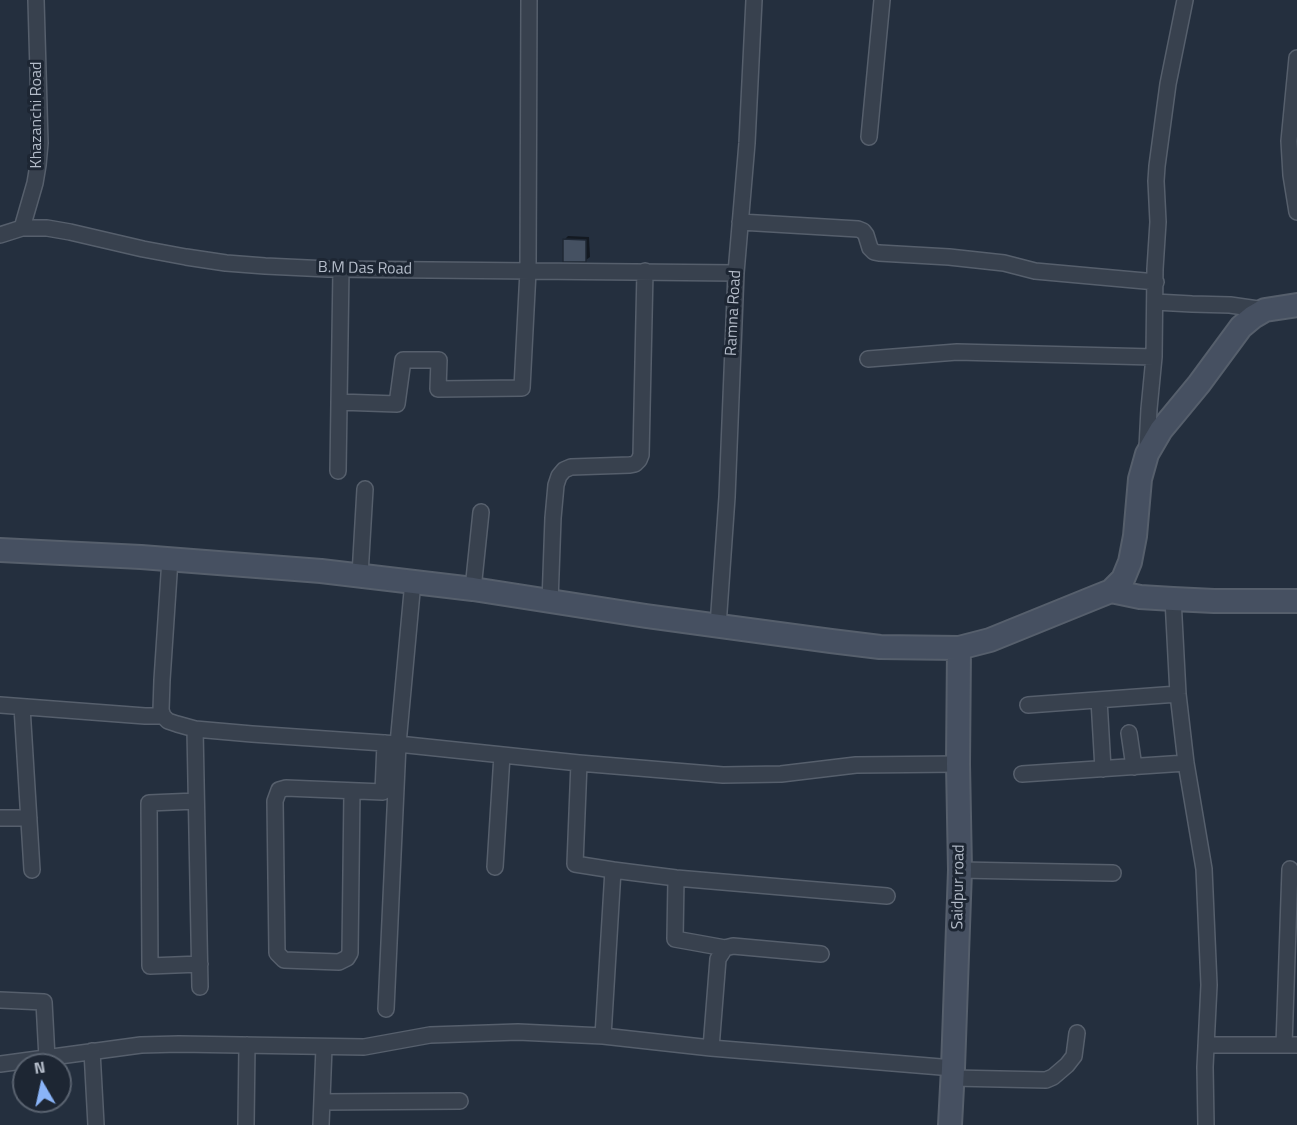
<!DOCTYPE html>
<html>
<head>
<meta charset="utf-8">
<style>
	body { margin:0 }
	#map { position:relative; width:1297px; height:1125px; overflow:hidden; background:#242f3e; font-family:"Titillium Web",sans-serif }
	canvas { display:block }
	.north { position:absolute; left:12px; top:1053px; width:60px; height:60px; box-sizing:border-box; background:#1d2633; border:2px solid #59626f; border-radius:50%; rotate:351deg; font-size:16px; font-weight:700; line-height:24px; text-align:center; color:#b4bcc9 }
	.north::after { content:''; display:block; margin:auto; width:21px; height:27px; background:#8ab4f8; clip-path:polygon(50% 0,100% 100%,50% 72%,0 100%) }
</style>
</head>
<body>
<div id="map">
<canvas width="1297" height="1125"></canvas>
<div class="north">N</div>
</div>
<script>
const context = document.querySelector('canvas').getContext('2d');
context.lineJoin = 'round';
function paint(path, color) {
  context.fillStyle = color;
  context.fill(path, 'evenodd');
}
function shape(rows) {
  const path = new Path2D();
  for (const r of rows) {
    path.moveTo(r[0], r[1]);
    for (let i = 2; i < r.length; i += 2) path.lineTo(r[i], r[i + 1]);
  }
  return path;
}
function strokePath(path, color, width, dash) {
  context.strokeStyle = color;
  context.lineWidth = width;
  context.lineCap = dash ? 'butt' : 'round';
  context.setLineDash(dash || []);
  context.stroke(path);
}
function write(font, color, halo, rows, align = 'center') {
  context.font = font + ' "Titillium Web",sans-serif';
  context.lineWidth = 6;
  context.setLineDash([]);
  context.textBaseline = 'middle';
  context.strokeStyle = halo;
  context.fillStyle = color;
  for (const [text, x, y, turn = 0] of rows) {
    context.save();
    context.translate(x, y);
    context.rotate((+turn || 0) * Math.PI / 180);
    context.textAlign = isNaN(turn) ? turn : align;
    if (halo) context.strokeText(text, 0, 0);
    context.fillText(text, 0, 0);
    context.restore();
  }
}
const shadow = shape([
	[568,236,589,237,590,257,586,260,564,240]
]);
const building = shape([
	[563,239,586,240,586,262,563,262,563,239]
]);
const street = shape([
	[1297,58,1289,141,1291,175,1297,212],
	[869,137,882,0],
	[740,222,858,229,863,231,866,235,870,248,874,252,879,253,949,257,1004,263,1035,271,1156,282],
	[22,228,35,183,38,165,40,143,36,0],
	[0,235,22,228,47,228,70,232,143,249,186,257,226,263,265,266,328,269,736,273],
	[1155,302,1192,304,1230,305,1265,310],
	[868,359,957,352,1154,357],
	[339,402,397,404,403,360,439,360,438,389,522,388,528,271,529,0],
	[1147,448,1149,409,1154,357,1155,269,1158,222,1156,181,1157,166,1168,84,1185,0],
	[338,471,341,269],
	[170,559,162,680,161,710,163,716,168,721,177,724,195,729,252,734,398,744,579,763,723,775,781,774,856,765,958,764],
	[360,575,365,489],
	[473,589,481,512],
	[1173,599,1178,694,1186,763,1204,869,1209,985,1205,1067,1206,1125],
	[550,602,553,518,556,485,559,476,564,470,571,467,630,465,635,464,639,460,641,455,645,271],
	[718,626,727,497,736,273,747,143,754,0],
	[1099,700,1103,769],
	[0,705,145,716,163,716],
	[1028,705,1178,694],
	[22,707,32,870],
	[195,729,200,987],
	[1129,733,1134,767],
	[579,763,575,864,613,870],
	[1022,774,1186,763],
	[352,791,350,953,347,958,339,962,284,960,277,953,275,801,279,790,286,788,383,792,385,743],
	[196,801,149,803,150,966,200,964],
	[0,818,29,818],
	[495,867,502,755],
	[960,870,1113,873],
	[676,878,675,939,725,948],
	[0,1000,44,1002,47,1058],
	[386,1009,398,744,413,581],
	[603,1036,711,1048,953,1068],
	[1206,1045,1297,1045],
	[1284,1045,1290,869],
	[711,1048,718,959,725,948,733,946,821,954],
	[92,1051,96,1125],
	[0,1064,141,1045,179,1044,364,1047,430,1035,518,1032,603,1036,613,870,676,878,887,896],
	[953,1078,1046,1080,1053,1077,1067,1065,1074,1056,1077,1033],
	[322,1102,460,1101],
	[246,1125,247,1045],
	[321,1125,324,1047]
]);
const secondary = shape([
	[0,550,141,557,321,571,473,589,646,616,831,641,880,647,959,648,990,640,1096,597,1111,591,1123,579,1130,562,1135,536,1140,479,1147,454,1161,430,1199,384,1241,327,1253,317,1265,310,1297,305],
	[1111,591,1140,597,1173,599,1214,601,1297,601],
	[950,1125,953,1068,960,870,958,764,959,648]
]);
const streetNames = [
	["Khazanchi Road",37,115,-90],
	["B.M Das Road",365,269,1],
	["Ramna Road",734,313,-87],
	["Saidpur road",959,887,-89]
];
paint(shadow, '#0007');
paint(building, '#455162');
strokePath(building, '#1f2835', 1.5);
strokePath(street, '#565f6c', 18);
strokePath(secondary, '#565f6c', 26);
strokePath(street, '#38414e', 15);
strokePath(secondary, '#465061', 22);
write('16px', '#b4bcc9', '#1d2633', streetNames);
</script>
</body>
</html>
